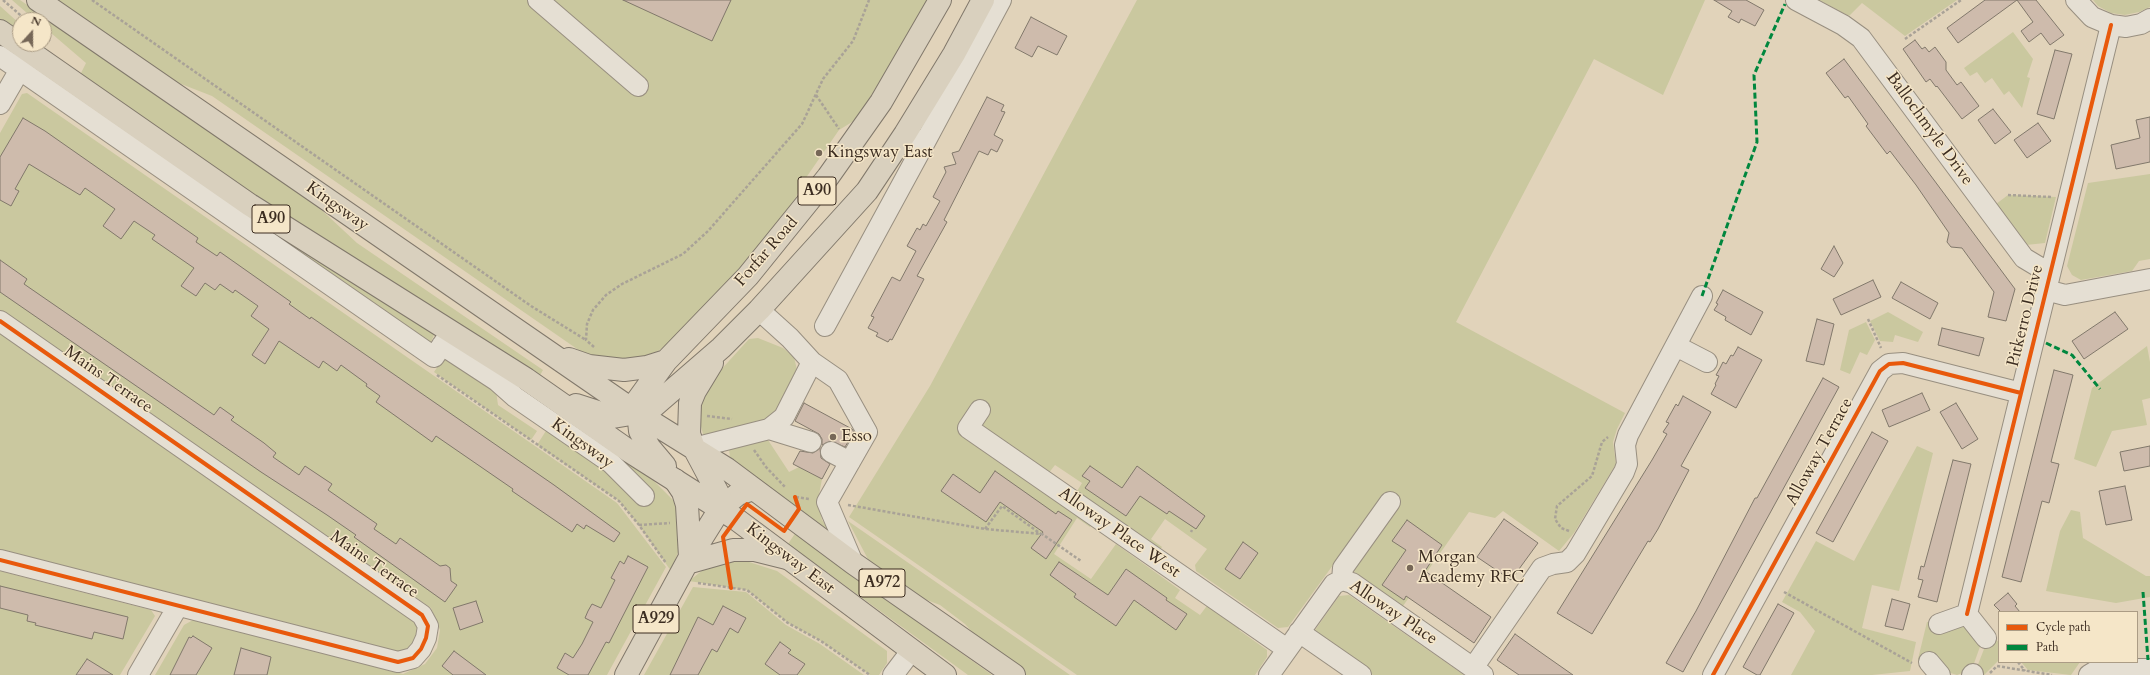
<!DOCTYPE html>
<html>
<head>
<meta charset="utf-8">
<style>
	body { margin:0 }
	#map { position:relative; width:2150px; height:675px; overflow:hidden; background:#e1d3ba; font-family:Cardo,serif }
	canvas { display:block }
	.legend { position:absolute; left:1998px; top:611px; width:140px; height:52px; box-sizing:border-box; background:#f5e6c8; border:1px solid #ab9c85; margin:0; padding:5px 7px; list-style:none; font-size:12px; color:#3c2d21 }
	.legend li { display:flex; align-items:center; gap:8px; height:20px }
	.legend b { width:20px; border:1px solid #ab9c85 }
	.north { position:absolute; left:12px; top:12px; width:40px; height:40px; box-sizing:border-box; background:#f5e6c8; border:1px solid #ab9c85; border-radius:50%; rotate:21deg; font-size:11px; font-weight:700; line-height:16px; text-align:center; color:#3c2d21 }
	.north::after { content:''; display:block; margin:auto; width:14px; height:18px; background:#766757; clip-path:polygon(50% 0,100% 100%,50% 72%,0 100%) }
</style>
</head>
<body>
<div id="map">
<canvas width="2150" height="675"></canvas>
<ul class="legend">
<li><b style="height:5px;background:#e8590c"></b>Cycle path</li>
<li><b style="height:5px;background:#00873e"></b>Path</li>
</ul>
<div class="north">N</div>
</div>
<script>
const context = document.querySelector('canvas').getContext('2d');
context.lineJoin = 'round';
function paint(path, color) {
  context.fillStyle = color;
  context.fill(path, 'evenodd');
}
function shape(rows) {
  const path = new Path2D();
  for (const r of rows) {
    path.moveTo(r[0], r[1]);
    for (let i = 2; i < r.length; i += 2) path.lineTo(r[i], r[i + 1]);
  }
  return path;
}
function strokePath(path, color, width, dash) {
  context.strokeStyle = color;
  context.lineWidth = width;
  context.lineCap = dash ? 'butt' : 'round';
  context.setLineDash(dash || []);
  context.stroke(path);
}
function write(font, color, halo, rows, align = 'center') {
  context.font = font + ' Cardo,serif';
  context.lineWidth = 3;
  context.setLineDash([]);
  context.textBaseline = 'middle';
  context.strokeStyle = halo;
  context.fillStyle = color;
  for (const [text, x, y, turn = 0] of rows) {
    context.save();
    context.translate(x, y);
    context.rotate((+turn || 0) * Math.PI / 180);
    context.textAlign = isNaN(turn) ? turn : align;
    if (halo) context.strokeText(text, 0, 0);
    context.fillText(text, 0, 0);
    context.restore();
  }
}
const green = shape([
	[12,0,20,0,313,202,357,243,543,370,539,377,255,198,80,75,86,63,44,27,44,20,35,20],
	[56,0,929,0,857,119,839,130,801,185,790,212,746,264,668,344,648,358,605,361,580,351,212,96,176,82],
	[1137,0,1705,0,1663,95,1594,59,1456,322,1625,413,1617,429,1613,442,1616,464,1574,533,1559,551,1503,511,1495,518,1469,512,1403,606,1349,568,1333,565,1288,627,1278,628,1196,571,1195,565,1207,549,1204,547,1165,519,1151,539,1162,547,1159,551,1076,493,1082,483,1055,465,1048,474,979,426,973,405,958,428,1093,523,1090,527,1077,518,1054,554,1091,579,1116,544,1180,590,1175,598,1200,615,1209,603,1241,626,1239,630,1267,650,1267,657,1255,675,1077,675,849,517,930,386],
	[1819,0,1957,0,1905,36,1862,3,1849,16],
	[2093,0,2150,0,2150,7,2139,12,2125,15,2111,13,2098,6],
	[0,6,20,24,20,34,0,20],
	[2013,32,2033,59,2027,77,2030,78,2022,108,2009,91,2004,95,1992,78,1985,83,1977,72,1970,76,1964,68],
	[27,93,617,503,666,567,607,675,155,675,184,625,193,620,403,674,425,664,437,648,440,630,431,608,0,310,0,133,22,94],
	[2150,174,2150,259,2139,261,2132,271,2081,280,2072,275,2067,266,2088,183],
	[2008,195,2056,197,2045,243,2026,245,1996,204],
	[257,221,430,330,434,335,430,344,253,227],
	[1888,312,1923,332,1918,342,1895,335,1893,342,1880,341,1870,321],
	[1866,322,1875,340,1867,355,1860,352,1850,374,1840,370,1849,330],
	[0,328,420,625,418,638,410,650,399,657,0,555],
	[758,338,783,348,794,357,797,370,777,414,767,422,709,438,703,434,698,415,708,384,749,339],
	[2147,346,2150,362,2150,398,2142,400,2147,425,2112,431,2096,467,2074,459,2092,388],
	[444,357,496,391,498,405,537,431,531,440,434,372],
	[549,426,611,449,654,481,674,501,681,522,680,547,671,571,639,525,619,501,537,445],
	[768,440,789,472,799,467,822,479,818,500,822,520,835,538,730,458,729,449],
	[1917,446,1933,453,1899,591,1872,585,1862,628,1916,642,1910,671,1872,675,1791,675,1815,631,1800,612,1782,602,1816,541,1854,561],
	[2071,510,2080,512,2083,538,2146,576,2150,576,2150,597,2116,603,2046,591,2060,531],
	[848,521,1070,675,1026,675,986,647,965,624,940,605,908,593,871,565],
	[796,532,929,630,992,675,968,675,788,544],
	[725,560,746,561,777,571,887,651,887,663,879,675,870,675,821,641,788,623,747,590,689,581,704,569],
	[0,571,151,610,155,616,120,675,0,675],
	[693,587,746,592,786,625,820,644,864,675,644,675],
	[1349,595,1464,675,1373,675,1313,633,1339,596],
	[1927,622,1958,625,1971,628,1982,641,1972,669,1957,675,1922,664,1918,659],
	[1995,638,1999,643,1999,660,1984,675,1982,675,1977,667,1986,644],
	[2021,662,2080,662,2071,675,2028,670]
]);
const building = shape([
	[623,0,731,0,712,41,623,0],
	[1714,0,1746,0,1764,10,1755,26,1741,19,1739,23,1728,17,1732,11,1714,0],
	[1985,0,2017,0,1958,43,1947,28,1985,0],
	[2017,0,2036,0,2064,35,2050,45,2041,33,2029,42,2021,31,2033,22,2017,0],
	[1031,17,1067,36,1057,55,1038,46,1032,57,1015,48,1031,17],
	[1915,40,1922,49,1925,47,1929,52,1935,47,1946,62,1946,70,1957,85,1961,82,1979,106,1962,119,1937,86,1936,87,1930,79,1926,82,1903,49,1915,40],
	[2055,50,2072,54,2054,119,2037,114,2055,50],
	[1844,59,2015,289,2006,321,1988,317,1994,292,1962,248,1951,247,1947,242,1949,233,1916,185,1890,151,1887,154,1866,126,1868,124,1848,96,1845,98,1826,73,1844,59],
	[987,97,1004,105,1001,111,1005,112,994,135,1003,140,997,152,991,149,988,155,979,151,944,220,947,222,917,276,924,279,892,340,890,339,888,342,876,336,878,333,868,328,874,317,871,316,892,277,900,281,916,251,907,246,917,228,920,230,923,224,926,226,940,201,933,197,946,172,944,167,956,164,952,153,959,151,987,97],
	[1993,109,2011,132,1995,144,1978,120,1993,109],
	[2150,117,2150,162,2116,169,2111,145,2140,138,2136,120,2150,117],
	[23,118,45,131,198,238,196,242,217,256,220,252,291,302,289,304,310,319,311,317,554,485,620,533,614,542,586,525,584,529,577,524,572,532,512,491,513,489,436,436,432,442,376,402,380,396,366,386,367,384,341,365,337,371,323,361,319,368,279,341,265,364,252,355,269,329,251,316,258,306,235,290,233,293,220,284,215,290,205,283,196,296,181,286,194,268,152,239,155,235,134,221,121,239,103,226,115,209,85,188,80,195,29,164,15,189,19,191,11,206,0,200,0,157,23,118],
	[2038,123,2051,141,2027,158,2014,140,2038,123],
	[1834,246,1843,263,1834,277,1821,269,1834,246],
	[0,260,27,279,24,284,214,415,220,407,234,417,231,420,264,443,276,453,273,457,299,475,305,466,332,484,328,490,377,524,374,529,396,544,400,538,440,566,446,565,450,568,451,581,457,585,445,602,354,537,356,535,327,515,261,472,0,292,0,260],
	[1873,280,1881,297,1841,315,1833,299,1873,280],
	[1901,282,1938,303,1930,319,1892,298,1901,282],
	[1723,290,1763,312,1751,335,1725,320,1726,317,1714,310,1718,304,1716,303,1723,290],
	[2115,312,2128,329,2084,359,2072,341,2115,312],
	[1817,319,1834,324,1824,365,1806,361,1817,319],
	[1942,328,1984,338,1979,356,1938,345,1942,328],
	[1738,347,1762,360,1736,408,1711,394,1716,385,1715,384,1719,376,1716,375,1720,368,1723,362,1726,364,1731,355,1733,356,1738,347],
	[2054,370,2073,375,2051,462,2059,464,2049,503,2042,501,2021,582,2002,577,2054,370],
	[1823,378,1839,387,1683,672,1666,663,1696,611,1755,498,1757,498,1823,378],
	[1922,393,1930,410,1889,427,1882,410,1922,393],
	[1683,396,1711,412,1681,466,1689,470,1658,529,1650,542,1648,541,1592,634,1557,613,1652,460,1667,434,1663,432,1669,423,1666,422,1676,404,1678,406,1683,396],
	[804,403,852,429,854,432,845,447,831,441,822,445,822,439,819,434,795,421,804,403],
	[1956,403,1978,439,1962,449,1940,412,1956,403],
	[1872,432,1888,441,1833,542,1816,533,1872,432],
	[2150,446,2150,466,2124,471,2120,452,2150,446],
	[820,448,821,458,830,464,822,479,793,464,800,451,813,453,820,448],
	[1953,460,1971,464,1937,602,1918,597,1923,580,1918,579,1921,566,1924,567,1953,460],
	[1090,466,1122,488,1137,466,1205,516,1196,529,1169,511,1167,514,1140,496,1126,516,1085,488,1090,481,1082,476,1090,466],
	[995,471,1056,514,1058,511,1072,520,1046,559,1031,548,1043,532,1000,502,986,522,941,491,953,474,980,493,995,471],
	[2125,486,2132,520,2106,525,2099,491,2125,486],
	[1504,519,1538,543,1511,580,1477,557,1504,519],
	[1407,520,1442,545,1425,571,1491,617,1474,643,1406,596,1404,600,1382,585,1406,550,1392,541,1407,520],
	[1243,542,1258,553,1240,579,1225,569,1243,542],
	[628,556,648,567,609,643,606,642,588,675,569,675,557,668,565,653,573,658,582,644,593,622,585,618,588,611,592,604,601,608,615,580,611,578,620,561,624,564,628,556],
	[1059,562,1108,595,1126,569,1167,598,1166,600,1187,614,1176,630,1134,600,1116,626,1074,597,1076,594,1050,575,1059,562],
	[0,586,128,617,123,639,94,632,92,639,35,625,36,623,27,621,28,615,0,608,0,586],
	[2008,593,2017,604,2015,606,2020,612,2001,612,1994,605,2008,593],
	[1892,599,1910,604,1903,630,1885,626,1892,599],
	[476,601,483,622,460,630,453,608,476,601],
	[1778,604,1794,613,1760,675,1757,675,1743,667,1778,604],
	[723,606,746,618,738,633,730,628,717,652,712,649,698,675,670,675,698,617,713,625,723,606],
	[1515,634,1543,654,1573,675,1519,675,1497,660,1515,634],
	[193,636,212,648,199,670,196,675,170,675,189,637,191,638,193,636],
	[780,642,791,650,788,653,805,664,797,675,780,675,765,664,780,642],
	[241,648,271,657,267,675,234,675,241,648],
	[454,651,486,675,453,675,442,666,454,651],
	[87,659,113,675,76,675,87,659]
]);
const path = shape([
	[3,0,26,20],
	[92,0,531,306,586,340],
	[44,36,50,41],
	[1905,39,1961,0],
	[816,95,839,129],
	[2008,195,2051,197],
	[1868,319,1881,348],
	[594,347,586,340,587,324,593,310,606,295,622,284,683,254,708,231,802,124,823,79,853,41,869,0],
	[437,375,619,501,639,525,666,563],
	[707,416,732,419],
	[754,450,766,467,785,487],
	[796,497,809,499],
	[848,505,985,529,1042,534,1081,561],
	[639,525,670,523],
	[985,529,1002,506,1041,534],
	[1569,531,1561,528,1555,519,1557,506,1592,476,1602,442,1608,437],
	[1191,532,1192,530],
	[698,583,747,590,788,623,821,641,870,675],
	[1784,592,1912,663],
	[2018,662,2025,671],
	[1990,673,1997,666,2052,675]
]);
const minor = shape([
	[538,0,638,86],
	[1796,0,1843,25,1861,38,2024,258,2039,267,2050,271],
	[2076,0,2092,17,2111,25,2126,27,2141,24,2150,19],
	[0,56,434,357,451,332],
	[0,104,26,59],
	[913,138,924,144,1001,0],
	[2046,290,2065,295,2150,279],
	[0,321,422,615,428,626,426,638,421,649,413,658,398,662,0,560],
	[825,326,924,144],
	[442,345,497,381,515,397,611,463,644,496],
	[1676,346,1707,362],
	[812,362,838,380,867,432,827,502,853,563],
	[980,410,968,428,1287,649],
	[769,429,811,442],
	[694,448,769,429,784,417,812,362,790,338,759,310],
	[831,452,850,462],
	[1342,580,1343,568,1390,502],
	[1967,614,2111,25],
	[1939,624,1967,614,1986,638],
	[1299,632,1361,675],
	[1929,662,1940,675],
	[1473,668,1542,568,1553,564,1567,562,1575,554,1624,472,1627,464,1625,445,1628,435,1702,296],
	[138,675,178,606],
	[893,675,912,650],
	[1269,675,1334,584,1342,580,1352,583,1483,675],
	[1713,675,1880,371,1889,364,1903,363,2021,393],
	[1972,675,1973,674],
	[2089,675,2099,669,2150,669]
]);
const major = shape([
	[675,480,683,492,687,505,690,557],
	[687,563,733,550,755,550,787,558],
	[626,675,690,557,720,509,738,494,753,489]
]);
const highway = shape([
	[38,0,637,413,727,469,853,563,1014,675],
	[0,31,250,205,526,379,629,451,736,519,945,675],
	[569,359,589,366,624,370,647,367,666,361],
	[712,363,695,391,690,403,689,434,694,448,720,497,720,509],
	[576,405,613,417,637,413,654,406,721,348,759,310,867,191,905,134,954,54,983,0],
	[665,466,649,447,640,431,637,401,666,361,748,276,828,177,881,102,940,0]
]);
const quiet = shape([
	[1702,296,1757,142,1754,75,1785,4],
	[2046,343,2072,355,2100,389],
	[2143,592,2148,660]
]);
const cycleway = shape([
	[0,321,422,615,428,626,426,638,421,649,413,658,398,662,0,560],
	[731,588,723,537,747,504,784,531,799,509,795,497],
	[1967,614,2111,25],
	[1713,675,1880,371,1889,364,1903,363,2021,393]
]);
const markers = [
	[819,153,4,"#766757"],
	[833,437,4,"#766757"],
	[1410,568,4,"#766757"]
];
const shields = [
	[817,191,38],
	[271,219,38],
	[882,583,46],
	[656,619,46]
];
const shieldNames = [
	["A90",817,191],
	["A90",271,219],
	["A972",882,583],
	["A929",656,619]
];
const streetNames = [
	["Ballochmyle Drive",1929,129,54],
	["Kingsway",337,207,35],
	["Forfar Road",767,252,-49],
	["Pitkerro Drive",2026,316,-76],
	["Mains Terrace",108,380,35],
	["Kingsway",582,444,36],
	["Alloway Terrace",1820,452,-61],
	["Alloway Place West",1119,533,35],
	["Kingsway East",790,559,37],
	["Mains Terrace",374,565,35],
	["Alloway Place",1393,613,34]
];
const poiNames = [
	["Kingsway East",827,153],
	["Esso",841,437],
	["Morgan",1418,558],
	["Academy RFC",1418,578]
];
paint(green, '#cac89f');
paint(building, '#cebbac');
strokePath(building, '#81786b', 1);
strokePath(minor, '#988f80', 22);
strokePath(major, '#81786b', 24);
strokePath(highway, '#81786b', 24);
strokePath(path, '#a9a297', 2.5, [3, 2]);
strokePath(minor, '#e5dfd3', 20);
strokePath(major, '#d9d0be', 22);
strokePath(highway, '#d9d0be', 22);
strokePath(quiet, '#00873e', 3, [6, 3]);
strokePath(cycleway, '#e8590c', 4);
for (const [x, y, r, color] of markers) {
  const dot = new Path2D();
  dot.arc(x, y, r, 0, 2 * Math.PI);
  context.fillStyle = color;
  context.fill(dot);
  strokePath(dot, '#f5e6c8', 1.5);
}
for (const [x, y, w] of shields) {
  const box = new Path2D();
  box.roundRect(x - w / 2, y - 14, w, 28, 3);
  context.fillStyle = '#f5e6c8';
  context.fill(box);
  strokePath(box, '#3c2d21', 1);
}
write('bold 16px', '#3c2d21', null, shieldNames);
write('17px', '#3c2d21', '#f5e6c8', streetNames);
write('17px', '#3c2d21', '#f5e6c8', poiNames, 'left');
</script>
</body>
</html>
